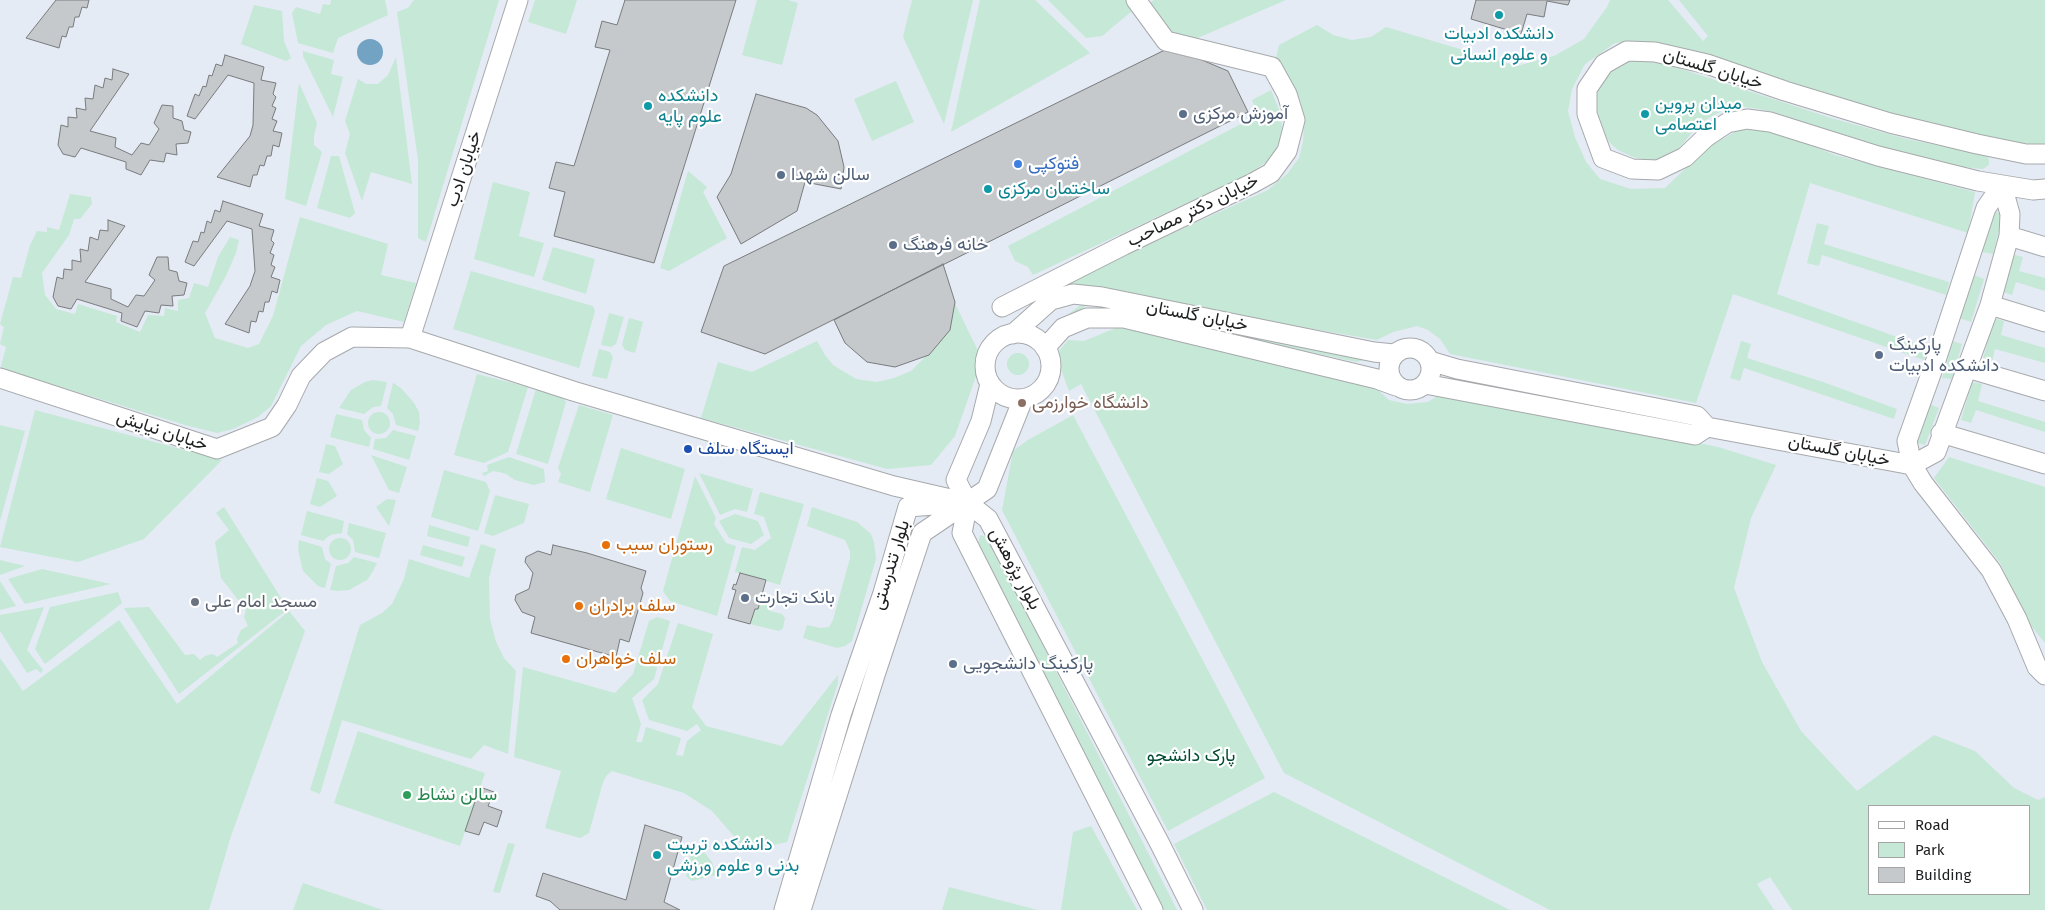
<!DOCTYPE html>
<html>
<head>
<meta charset="utf-8">
<style>
	body { margin:0 }
	#map { position:relative; width:2045px; height:910px; overflow:hidden; background:#f1f4f7; font-family:"Fira Sans",sans-serif }
	canvas { display:block }
	.legend { position:absolute; left:1868px; top:805px; width:162px; height:90px; box-sizing:border-box; background:#fff; border:1px solid #a5a5a5; margin:0; padding:6px 9px; list-style:none; font-size:15px; color:#1d1e1f }
	.legend li { display:flex; align-items:center; gap:10px; height:25px }
	.legend b { width:25px; border:1px solid #a5a5a5 }
</style>
</head>
<body>
<div id="map">
<canvas width="2045" height="910"></canvas>
<ul class="legend">
<li><b style="height:6px;background:#fff"></b>Road</li>
<li><b style="height:14px;background:#c6e8d6"></b>Park</li>
<li><b style="height:14px;background:#c6c9cc"></b>Building</li>
</ul>
</div>
<script>
const context = document.querySelector('canvas').getContext('2d');
context.lineJoin = 'round';
function paint(path, color) {
  context.fillStyle = color;
  context.fill(path, 'evenodd');
}
function shape(rows) {
  const path = new Path2D();
  for (const r of rows) {
    if (r.length === 3) {
      path.moveTo(r[0] + r[2], r[1]);
      path.arc(r[0], r[1], r[2], 0, 2 * Math.PI);
      continue;
    }
    path.moveTo(r[0], r[1]);
    for (let i = 2; i < r.length; i += 2) path.lineTo(r[i], r[i + 1]);
  }
  return path;
}
function strokePath(path, color, width, dash) {
  context.strokeStyle = color;
  context.lineWidth = width;
  context.lineCap = dash ? 'butt' : 'round';
  context.setLineDash(dash || []);
  context.stroke(path);
}
function write(font, color, halo, rows, align = 'center') {
  context.font = font + ' "Fira Sans",Vazirmatn,sans-serif';
  context.lineWidth = 4.5;
  context.setLineDash([]);
  context.textBaseline = 'middle';
  context.strokeStyle = halo;
  context.fillStyle = color;
  for (const [text, x, y, turn = 0] of rows) {
    context.save();
    context.translate(x, y);
    context.rotate((+turn || 0) * Math.PI / 180);
    context.textAlign = isNaN(turn) ? turn : align;
    if (halo) context.strokeText(text, 0, 0);
    context.fillText(text, 0, 0);
    context.restore();
  }
}
const built = shape([
	[0,0,2045,0,2045,910,0,910],
	[1869,806,2029,806,2029,894,1869,894]
]);
const green = shape([
	[331,0,385,0,388,15,338,38,333,53,298,43,292,13,296,7,320,14,323,4,330,5],
	[414,0,499,0,426,242,418,238,418,160,397,12,408,8],
	[535,0,577,0,566,34,528,22],
	[757,0,788,0,798,3,782,65,742,55],
	[912,0,973,0,944,124,903,37],
	[980,0,1035,0,1090,53,951,132],
	[1048,0,1126,0,1132,11,1102,36,1086,38],
	[1154,0,1286,0,1193,40,1173,33,1149,3],
	[1610,0,1668,0,1703,41,1708,36,1679,0,2045,0,2045,145,1992,141,1838,98,1724,61,1626,42,1615,43,1585,64,1572,89,1568,111,1575,137,1586,162,1600,179,1631,189,1665,188,1707,148,1740,129,1777,132,1835,155,1975,192,1968,233,1810,183,1777,294,1928,348,1924,360,1733,294,1696,403,1450,354,1440,339,1428,330,1417,326,1393,332,1377,340,1058,285,1268,190,1288,173,1299,158,1303,142,1304,121,1301,102,1276,58,1279,45,1317,25,1333,35,1352,40,1371,37,1386,27,1517,66,1554,56,1584,39,1607,7],
	[254,5,282,11,284,41,291,58,286,61,241,44],
	[303,51,334,60,331,74,343,77,333,117,303,56],
	[396,57,412,184,371,172,362,201,345,153,350,134,345,121,358,79,366,84,378,84,388,75],
	[1645,57,1831,118,1907,139,1986,155,1989,159,1989,165,1983,169,1960,167,1858,143,1780,114,1759,109,1738,106,1720,112,1705,120,1693,131,1675,154,1662,159,1651,161,1633,157,1618,150,1608,141,1598,116,1596,103,1598,89,1608,74,1618,65,1630,58],
	[896,81,914,122,872,141,854,99],
	[299,83,317,123,314,136,314,145,322,152,306,206,285,199],
	[1271,90,1280,112,1282,127,1280,141,1269,160,1249,174,1033,275,1028,267,1015,261,1008,246,1258,115,1252,100],
	[331,156,339,156,355,213,350,218,317,208],
	[688,171,707,187,703,192,727,238,669,271,660,268],
	[493,182,530,192,519,236,544,243,534,277,474,259],
	[70,194,91,197,92,204,80,219,74,219,69,235,42,273,45,295,56,309,75,314,78,304,117,316,116,322,140,332,148,315,164,316,165,308,178,311,178,300,189,298,194,283,208,287,218,257,230,237,239,240,236,253,226,276,205,313,215,338,248,348,259,344,273,316,300,217,388,244,381,275,416,283,404,322,357,311,326,325,301,346,271,406,258,417,233,429,217,433,185,425,9,371,0,370,6,347,0,344,4,327,0,324,13,277,21,278,30,245,37,231,47,232,47,227,59,230],
	[1992,211,2003,214,1993,254,1982,252],
	[1817,223,1829,226,1824,244,1949,282,1946,295,1822,255,1819,266,1807,263],
	[553,247,595,259,586,294,542,280],
	[2012,254,2023,257,2019,271,2045,278,2045,291,2016,282,2012,295,2003,292],
	[471,271,593,306,595,311,579,368,453,329],
	[1974,275,1984,279,1971,322,1959,318],
	[943,279,982,359,955,436,931,465,887,469,701,418,718,362,752,372,817,341,825,355,833,365,856,379,877,382,894,378,911,371,926,356,934,337],
	[1086,301,1365,358,1365,360,1356,362,1089,303,1069,319,1066,319,1066,316],
	[609,313,624,317,616,344,611,347,601,345],
	[629,318,643,322,635,353,625,350,622,345],
	[1993,318,2004,321,2001,335,2045,348,2045,363,1995,349,1992,362,1983,359],
	[1123,325,1370,379,1379,391,1389,400,1407,404,1428,402,1442,393,1718,447,1776,465,1751,518,1734,588,1762,662,1801,731,1857,791,1934,735,1975,751,2014,788,2038,800,2045,797,2045,910,1792,910,1770,877,1757,884,1774,910,1550,910,1284,773,1081,384,1069,391,1057,359,1059,351,1068,340,1084,341],
	[1869,806,2029,806,2029,894,1869,894],
	[1741,341,1751,344,1747,358,1823,382,1897,409,1894,419,1744,368,1740,381,1730,378],
	[1953,341,1962,344,1952,379,1942,378],
	[599,349,610,352,613,357,607,379,592,376],
	[1018,364,11],
	[477,374,528,387,508,452,484,463,454,455],
	[1453,376,1692,422,1695,426,1691,427,1455,379],
	[373,380,387,382,381,406,373,407,364,414,339,408,351,390,365,382],
	[1972,382,1982,384,1978,401,2045,422,2045,432,1976,410,1971,423,1961,420],
	[393,383,401,388,414,403,419,412,420,423,418,431,396,425,393,414,387,408],
	[536,389,562,397,566,402,548,464,516,454],
	[1929,404,1939,408,1925,445,1915,442],
	[579,405,613,415,590,492,558,482,561,474,558,468],
	[35,410,222,460,144,539,78,562,0,547],
	[379,423,11],
	[336,414,362,420,364,430,371,438,369,447,330,437],
	[1073,415,1265,778,1168,831,1002,510,1013,451,1028,440],
	[0,425,25,431,0,521],
	[393,430,416,436,409,460,373,449,375,439,386,438],
	[326,444,335,446,343,464,329,474,319,472],
	[621,448,685,469,671,519,606,499],
	[371,455,407,467,399,493,389,490],
	[509,457,544,469,545,482,534,485,515,480,506,474,499,472,493,471,484,476,482,473,488,471,487,465],
	[1949,457,2045,487,2045,643,2027,621,2000,563,1934,478],
	[444,470,486,482,490,491,478,531,431,517],
	[699,473,753,489,747,512,735,509,720,515],
	[695,476,716,518,714,524,726,543,736,546,717,616,670,601,663,591],
	[317,478,328,481,337,496,320,507,310,504],
	[760,492,804,504,780,585,735,572,742,547,755,550,771,538,764,517,754,514],
	[495,495,529,504,524,523,493,536,484,533],
	[387,499,396,500,389,526,376,507],
	[224,507,288,609,179,694,124,608,149,607,185,655,194,654,200,660,205,656,213,654,217,657,238,643,237,639,241,630,248,626,244,617,246,610,221,578,215,542,229,530,216,513],
	[812,507,857,522,871,534,874,542,876,559,852,641,845,646,837,648,803,638,807,625,820,628,829,627,833,620,850,558,850,551,845,540,807,526],
	[307,511,344,521,342,533,330,535,323,541,301,535],
	[735,514,758,521,764,535,751,544,729,538,719,521],
	[349,523,386,533,379,558,355,552,353,540,347,534],
	[429,525,470,537,468,547,427,536],
	[980,535,988,537,1177,910,1164,910,978,544],
	[340,549,11],
	[299,540,322,547,325,559,331,564,325,588,318,586,303,571,298,550],
	[481,544,496,549,489,579,490,619,496,642,504,658,516,671,508,754,484,745,471,759,342,720,320,794,310,790,360,625,382,613,392,604,404,579,409,559,469,578],
	[423,545,465,557,462,567,420,555],
	[354,557,377,563,373,571,367,580,349,590,338,591,330,590,336,566,348,563],
	[0,560,25,566,0,575],
	[42,569,111,584,25,604,8,579],
	[0,581,16,606,0,610],
	[118,592,122,603,45,664,35,649,50,607],
	[760,604,770,606,770,611,782,614,785,618,783,628,779,631,750,624,755,609,758,609],
	[44,607,27,650,43,670,41,673,36,669,27,673,0,631,0,615],
	[289,611,305,631,231,836,209,910,0,910,0,658,23,691,119,620,177,704],
	[657,617,670,621,654,679,632,698,641,724,636,742,642,742,646,727,681,738,676,755,683,756,687,741,701,730,697,724,687,731,649,720,642,700,658,684,678,623,713,634,692,707,706,726,782,746,838,675,838,683,787,842,747,851,712,811,684,793,612,771,607,775,603,782,589,833,580,838,545,828,561,771,514,757,523,667,615,693,633,674,649,621],
	[358,731,485,773,460,846,334,803],
	[1274,792,1510,910,1207,910,1174,844],
	[1091,826,1137,910,1061,910,1073,832],
	[508,843,515,844,500,893,493,892],
	[692,847,704,852,712,862,716,875,692,881,686,876],
	[303,883,383,910,293,910],
	[949,887,1038,910,942,910]
]);
const water = shape([
	[370,52,13]
]);
const building = shape([
	[56,0,89,0,87,8,82,7,79,17,75,17,73,27,69,27,66,37,62,36,59,48,26,38,56,0],
	[625,0,736,0,654,263,554,236,565,192,549,188,556,162,574,166,610,50,595,47,602,21,617,25,625,0],
	[1476,0,1570,0,1568,5,1547,1,1544,17,1527,14,1521,34,1471,19,1476,0],
	[1171,47,1228,71,1248,112,765,354,701,332,724,266,1171,47],
	[225,55,264,67,261,80,276,83,273,94,276,97,272,106,276,108,272,119,277,121,273,131,282,133,279,147,273,145,271,156,267,156,264,166,260,165,257,175,253,175,250,187,217,177,250,136,253,125,254,83,228,75,195,119,187,116,195,94,199,96,203,86,206,87,209,75,212,76,216,64,222,66,225,55],
	[113,69,129,74,90,131,116,138,115,147,132,155,141,143,149,145,159,129,154,123,162,105,173,106,173,118,182,121,184,130,191,132,188,143,176,144,177,155,166,153,164,162,150,160,141,175,126,169,126,162,81,148,75,157,63,154,58,145,61,125,68,127,68,117,77,118,76,108,86,110,85,98,93,99,95,85,103,88,105,78,112,80,113,69],
	[756,94,806,108,817,115,838,141,844,167,841,189,805,182,797,211,741,244,717,197,731,174,756,94],
	[223,201,263,214,259,226,274,230,271,240,274,243,270,253,274,255,271,265,275,267,271,277,280,280,277,293,272,291,269,302,265,302,263,312,259,311,256,322,251,321,249,333,225,324,250,286,255,271,252,229,227,221,194,266,185,262,193,241,198,242,201,232,204,233,207,221,211,223,215,210,220,212,223,201],
	[108,220,125,226,85,282,111,289,111,299,128,307,136,295,144,296,155,280,149,275,157,257,168,257,169,270,177,272,179,281,187,283,184,295,172,296,173,306,161,305,159,313,145,311,137,327,121,321,122,313,77,299,71,309,58,306,53,297,57,277,63,279,64,269,72,270,72,260,81,262,80,249,88,251,90,237,98,240,100,230,108,231,108,220],
	[943,264,955,302,950,330,929,355,895,367,867,362,845,343,834,320,943,264],
	[553,545,587,553,646,571,641,588,643,593,629,642,620,639,616,657,531,633,535,617,522,612,515,600,516,595,529,589,533,573,525,562,526,557,538,551,551,555,553,545],
	[740,573,766,580,758,609,755,609,750,624,728,618,736,590,732,589,734,584,736,585,740,573],
	[480,787,494,792,488,806,502,811,497,827,484,822,479,835,465,831,480,787],
	[645,825,682,837,664,902,680,910,560,910,550,901,536,896,543,873,626,900,645,825]
]);
const minor = shape([
	[2045,154,2026,154,1977,144,1890,123,1785,91,1707,64,1655,52,1627,51,1604,64,1587,89,1587,114,1603,158,1632,169,1658,170,1685,157,1706,137,1727,123,1747,119,1770,122,1878,156,1978,181,2033,190,2045,189],
	[2002,185,1986,208,1936,360,1907,441,1912,465,1923,483,1991,570,2017,619,2037,667,2045,675],
	[2009,236,2045,247],
	[1990,305,2045,322],
	[1002,307,1124,245,1253,183,1271,173,1287,151,1295,120,1287,94,1272,67,1166,41,1136,0],
	[1018,366,33],
	[1013,334,1051,300,1073,294,1102,297,1374,352,1394,354],
	[410,338,518,0],
	[1045,348,1063,328,1087,318,1124,318,1377,379,1396,386],
	[1410,369,21],
	[1430,361,1457,369,1697,416,1707,427],
	[1967,368,2045,391],
	[0,378,217,449,272,427,287,405,301,376,324,352,352,337,410,338,573,391,894,486,968,503],
	[990,384,981,421,956,480,968,503,988,519,1160,844,1193,910],
	[1425,384,1695,435,1707,427,1912,465,1936,452,1990,305,2009,236,2010,214,2002,185],
	[1941,433,2045,464],
	[968,503,962,533,1153,910],
	[784,910,841,715,883,593,908,507,947,504],
	[801,910,875,675,922,533,987,489,1023,399]
]);
const markers = [
	[1499,15,5,"#0f9aa8"],
	[648,106,5,"#0f9aa8"],
	[1183,114,5,"#5c6f8a"],
	[1645,114,5,"#0f9aa8"],
	[1018,164,5,"#3f7fe0"],
	[781,175,5,"#5c6f8a"],
	[988,189,5,"#0f9aa8"],
	[893,245,5,"#5c6f8a"],
	[1879,355,5,"#5c6f8a"],
	[1022,403,5,"#8d6e63"],
	[688,449,5,"#1a4fb4"],
	[606,545,5,"#e8710a"],
	[745,598,5,"#5c6f8a"],
	[195,602,5,"#6b7280"],
	[579,606,5,"#e8710a"],
	[566,659,5,"#e8710a"],
	[953,664,5,"#5c6f8a"],
	[407,795,5,"#2e9e5b"],
	[657,855,5,"#0f9aa8"]
];
const cultureNames = [
	["دانشکده ادبیات",1499,34,"center"],
	["و علوم انسانی",1499,55,"center"],
	["دانشکده",658,96],
	["علوم پایه",658,117],
	["میدان پروین",1655,104],
	["اعتصامی",1655,125],
	["ساختمان مرکزی",998,189],
	["دانشکده تربیت",667,845],
	["بدنی و علوم ورزشی",667,866]
];
const streetNames = [
	["خیابان گلستان",1713,69,17],
	["خیابان ادب",464,169,-72],
	["خیابان دکتر مصاحب",1193,211,-26],
	["خیابان گلستان",1197,316,11],
	["خیابان نیایش",162,431,18],
	["خیابان گلستان",1839,451,11],
	["بلوار تندرستی",891,565,-73],
	["بلوار پژوهش",1015,569,62]
];
const serviceNames = [
	["آموزش مرکزی",1193,114],
	["سالن شهدا",791,175],
	["خانه فرهنگ",903,245],
	["پارکینگ",1889,345],
	["دانشکده ادبیات",1889,366],
	["بانک تجارت",755,598],
	["پارکینگ دانشجویی",963,664]
];
const shopNames = [
	["فتوکپی",1028,164]
];
const educationNames = [
	["دانشگاه خوارزمی",1032,403]
];
const transitNames = [
	["ایستگاه سلف",698,449]
];
const foodNames = [
	["رستوران سیب",616,545],
	["سلف برادران",589,606],
	["سلف خواهران",576,659]
];
const worshipNames = [
	["مسجد امام علی",205,602]
];
const parkNames = [
	["پارک دانشجو",1191,756]
];
const leisureNames = [
	["سالن نشاط",417,795]
];
paint(built, '#e4ebf5');
paint(green, '#c6e8d6');
paint(water, '#73a3c2');
paint(building, '#c6c9cc');
strokePath(building, '#7a7c7f', 1);
strokePath(minor, '#a7a9ac', 21);
strokePath(minor, '#fff', 19);
for (const [x, y, r, color] of markers) {
  const dot = new Path2D();
  dot.arc(x, y, r, 0, 2 * Math.PI);
  context.fillStyle = color;
  context.fill(dot);
  strokePath(dot, '#fff', 2);
}
write('18px', '#0d838f', '#fff', cultureNames, 'left');
write('18px', '#1d1e1f', '#fff', streetNames);
write('18px', '#4e5e75', '#fff', serviceNames, 'left');
write('18px', '#366cbe', '#fff', shopNames, 'left');
write('18px', '#785e54', '#fff', educationNames, 'left');
write('18px', '#164399', '#fff', transitNames, 'left');
write('18px', '#c56008', '#fff', foodNames, 'left');
write('18px', '#5b616d', '#fff', worshipNames, 'left');
write('18px', '#004b32', '#fff', parkNames);
write('18px', '#27864d', '#fff', leisureNames, 'left');
</script>
</body>
</html>
